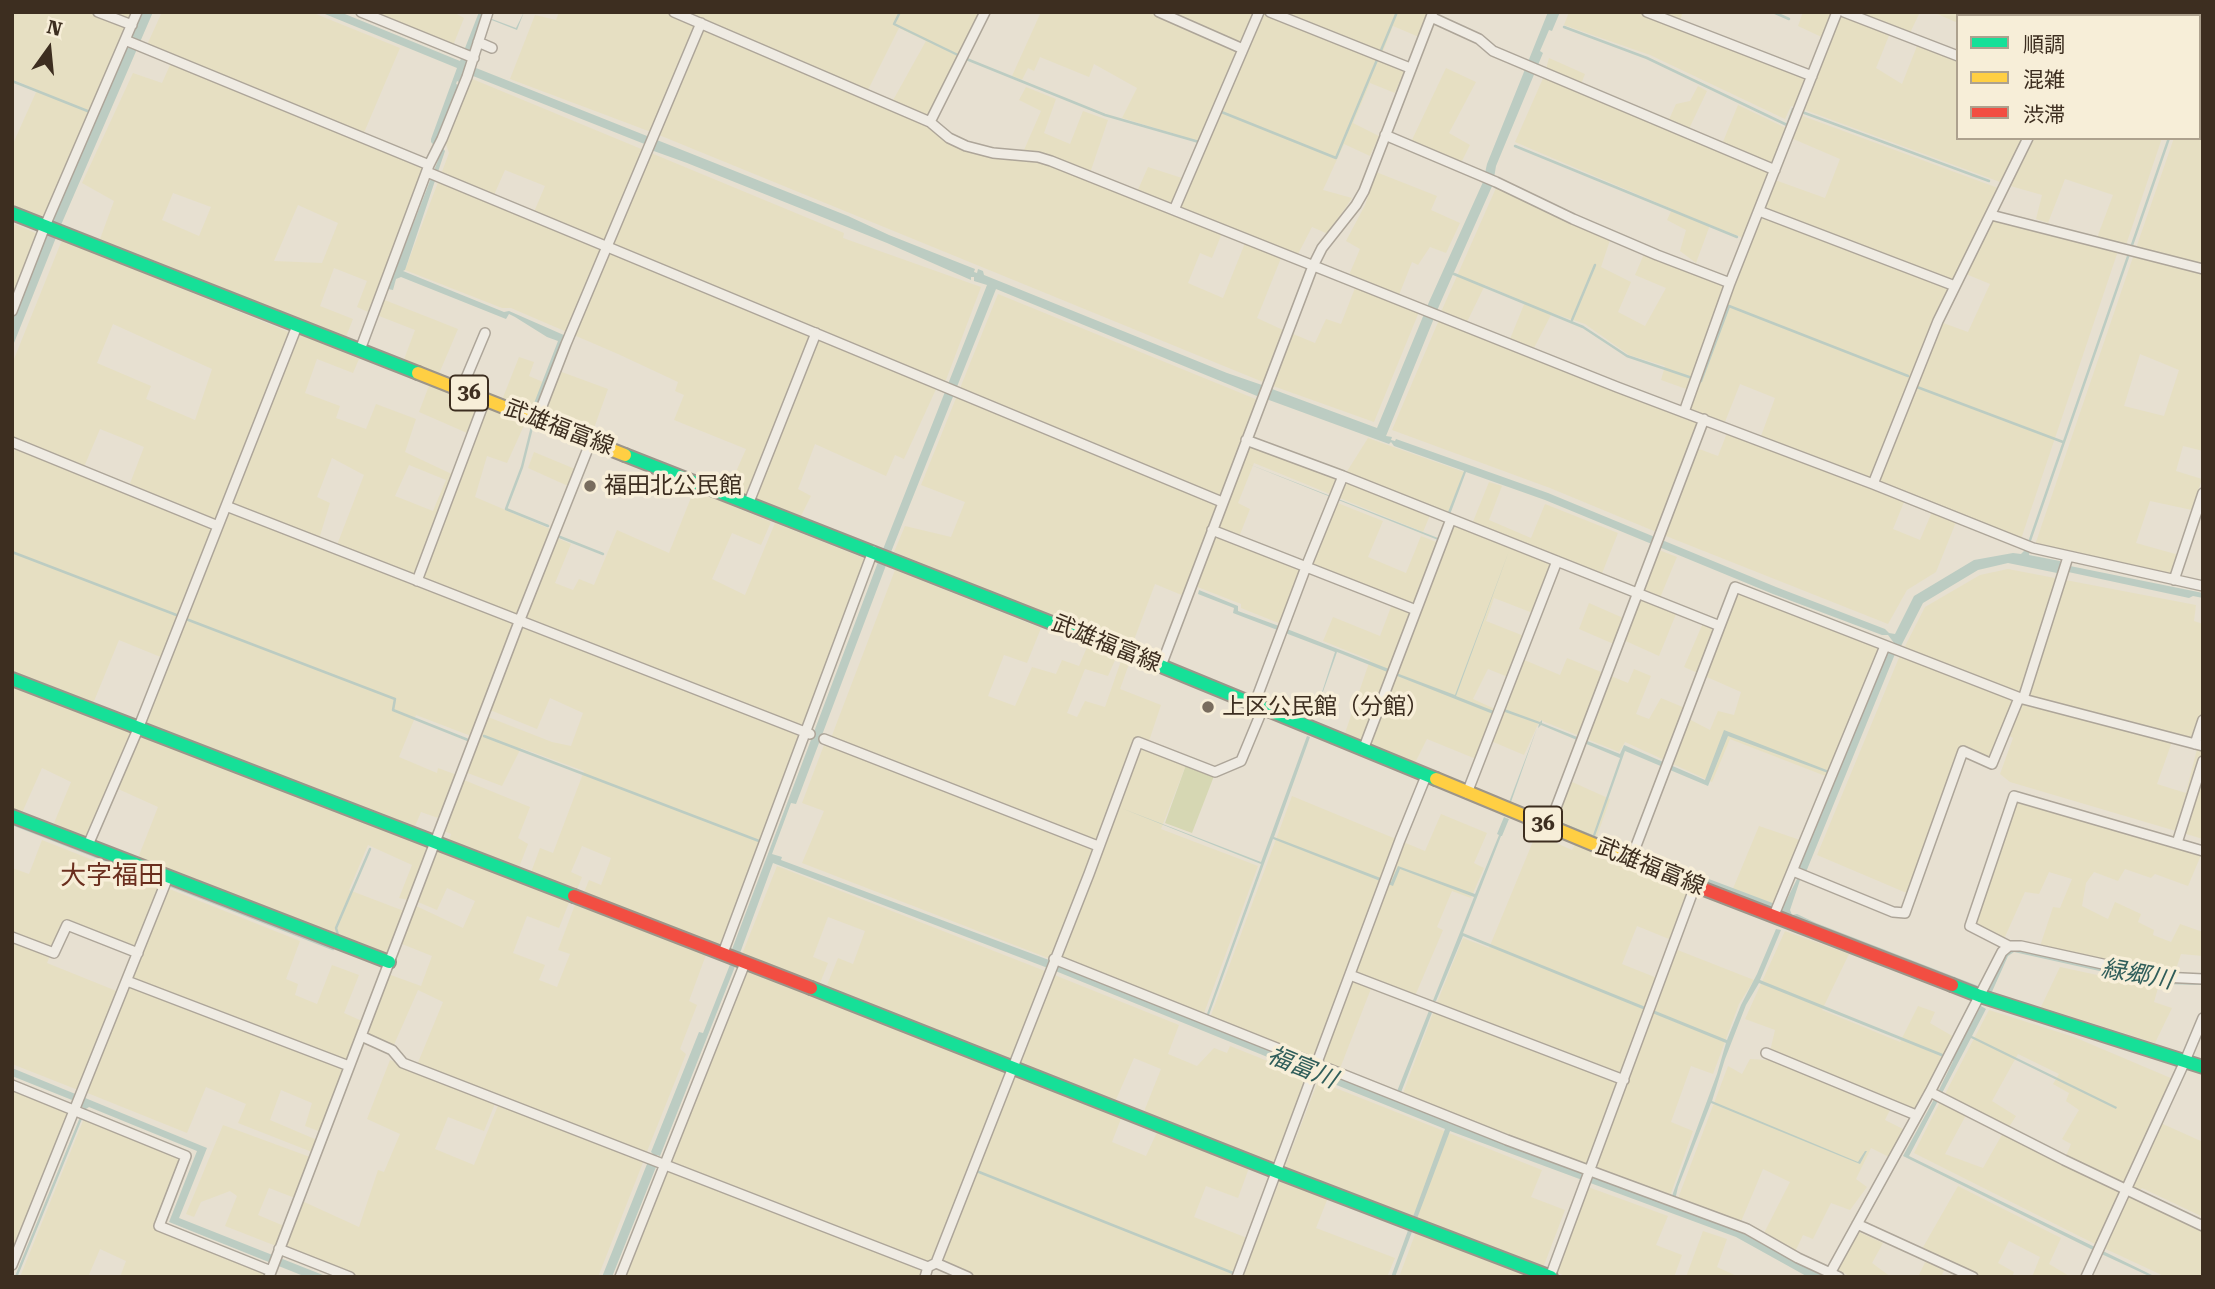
<!DOCTYPE html>
<html>
<head>
<meta charset="utf-8">
<style>
	body { margin:0 }
	#map { position:relative; width:2215px; height:1289px; overflow:hidden; background:#e7e0d1; font-family:"Roboto Serif","Noto Sans JP",serif }
	canvas { display:block }
	.frame { position:absolute; inset:0; border:14px solid #3d2e20; pointer-events:none }
	.legend { position:absolute; left:1956px; top:14px; width:245px; height:126px; box-sizing:border-box; background:#f7eed8; border:2px solid #ada18e; margin:0; padding:9px 12px; list-style:none; font-size:21px; color:#3d2e20 }
	.legend li { display:flex; align-items:center; gap:14px; height:35px }
	.legend b { width:35px; border:2px solid #ada18e }
	.north { position:absolute; left:14px; top:14px; width:70px; height:70px; -webkit-text-stroke:5px #f7eed8; paint-order:stroke; rotate:15deg; font-size:19px; font-weight:700; line-height:28px; text-align:center; color:#3d2e20 }
	.north::after { content:''; display:block; margin:auto; width:24px; height:32px; background:#3d2e20; clip-path:polygon(50% 0,100% 100%,50% 72%,0 100%) }
</style>
</head>
<body>
<div id="map">
<canvas width="2215" height="1289"></canvas>
<div class="frame"></div>
<ul class="legend">
<li><b style="height:9px;background:#16e098"></b>順調</li>
<li><b style="height:9px;background:#ffcf43"></b>混雑</li>
<li><b style="height:9px;background:#f24e42"></b>渋滞</li>
</ul>
<div class="north">N</div>
</div>
<script>
const context = document.querySelector('canvas').getContext('2d');
context.lineJoin = 'round';
function paint(path, color) {
  context.fillStyle = color;
  context.fill(path, 'evenodd');
}
function shape(rows) {
  const path = new Path2D();
  for (const r of rows) {
    path.moveTo(r[0], r[1]);
    for (let i = 2; i < r.length; i += 2) path.lineTo(r[i], r[i + 1]);
  }
  return path;
}
function strokePath(path, color, width, dash) {
  context.strokeStyle = color;
  context.lineWidth = width;
  context.lineCap = dash ? 'butt' : 'round';
  context.setLineDash(dash || []);
  context.stroke(path);
}
function write(font, color, halo, rows, align = 'center') {
  context.font = font + ' "Roboto Serif","Noto Sans JP",serif';
  context.lineWidth = 7;
  context.setLineDash([]);
  context.textBaseline = 'middle';
  context.strokeStyle = halo;
  context.fillStyle = color;
  for (const [text, x, y, turn = 0] of rows) {
    context.save();
    context.translate(x, y);
    context.rotate((+turn || 0) * Math.PI / 180);
    context.textAlign = isNaN(turn) ? turn : align;
    if (halo) context.strokeText(text, 0, 0);
    context.fillText(text, 0, 0);
    context.restore();
  }
}
const farmland = shape([
	[12,12,132,12,44,218,12,206,12,146,37,90,12,79],
	[162,12,311,12,400,48,363,135,424,168,368,312,357,307,367,281,334,268,320,306,353,319,346,337,100,239,114,201,82,183,133,73,162,83,174,56,146,47],
	[173,193,211,207,199,236,162,220],
	[298,205,338,223,322,263,274,261],
	[352,12,453,12,464,18,450,53],
	[559,12,979,12,929,118,892,102,926,41,899,28,865,96,924,121,943,140,962,149,990,158,1044,163,1222,233,1212,258,1200,253,1188,283,1223,298,1245,243,1281,258,1257,318,1283,330,1263,382,659,135,510,79,535,15,556,20],
	[1041,12,1153,12,1245,53,1262,12,1429,12,1419,37,1393,26,1380,59,1405,69,1395,93,1370,83,1353,123,1379,136,1370,156,1344,144,1323,190,1352,198,1328,234,1312,227,1297,256,1177,209,1205,143,1122,118,1137,88,1094,64,1089,77,1040,57,1034,71,1028,68,1022,80,1012,76],
	[1165,12,1255,12,1242,46],
	[1569,12,1637,12,1648,17,1651,12,1683,12,1677,28,1812,81,1828,40,1798,26,1803,12,1835,12,1890,33,1876,68,1902,84,1917,46,1958,60,1958,138,2024,138,2000,182,1797,107,1791,106,1785,119,1650,55,1564,25],
	[1852,12,1920,12,1910,33],
	[1933,12,2066,12,2064,16,1958,16,1958,23],
	[2203,56,2203,265,2136,248,2174,138,2199,138,2199,66],
	[1549,58,1585,74,1579,89,1666,126,1676,104,1690,101,1698,86,1707,91,1686,135,1720,149,1738,105,1788,129,1746,239,1710,225,1696,263,1680,251,1686,230,1667,220,1672,209,1515,142,1544,76],
	[1446,68,1476,82,1449,133,1470,145,1461,163,1411,142],
	[470,78,844,233,843,238,981,287,946,380,937,387,904,459,895,455,886,476,815,444,798,489,811,496,801,516,728,490,746,449,674,420,684,395,675,391,678,382,618,354,511,308,502,308,405,270,449,153,446,144],
	[505,170,545,186,534,212,494,195],
	[1026,87,1056,99,1044,133,1070,144,1083,111,1108,120,1090,173,1042,153,1024,150,1041,111,1019,100],
	[1800,115,1998,188,1935,320,1968,332,1990,284,1966,274,1993,219,2118,251,2021,539,1761,436,1775,398,1740,384,1725,422,1688,408,1775,180,1825,198,1840,159,1791,138],
	[2031,138,2162,138,2126,245,2097,238,2113,195,2065,179,2048,223,2036,219,2042,195,2007,185],
	[1148,167,1185,179,1172,206,1137,192],
	[1376,172,1437,196,1431,210,1460,223,1446,253,1430,247,1418,265,1412,262,1399,295,1349,275,1360,249,1346,241,1365,205],
	[1496,188,1610,240,1601,267,1631,282,1618,312,1645,326,1666,288,1635,275,1644,254,1727,285,1689,390,1661,380,1665,366,1629,355,1585,324,1552,313,1534,348,1510,339,1525,302,1485,285,1467,322,1441,312],
	[12,223,38,234,15,294,12,293],
	[62,240,291,333,216,522,129,486,144,447,130,441,100,429,84,467,12,439,12,364],
	[113,324,212,369,195,420,146,399,151,386,97,363],
	[2133,257,2203,274,2203,451,2183,446,2176,471,2202,479,2192,510,2150,501,2136,543,2179,555,2172,574,2035,545],
	[2140,354,2179,370,2164,416,2124,406],
	[1355,288,1419,312,1374,422,1273,386,1293,334,1315,343,1326,319,1341,324],
	[998,294,1258,400,1184,596,1155,584,1131,648,894,552,905,526,951,537,965,502,921,485],
	[382,299,458,329,438,376,403,362,415,330,374,314],
	[1439,320,1699,422,1691,446,1718,456,1727,433,1904,502,1893,529,1920,540,1932,512,1956,522,1936,572,1907,590,1888,624,1666,536,1550,488,1392,430],
	[300,334,359,359,353,373,317,359,305,393,340,406,336,418,366,429,376,404,416,419,405,452,458,477,474,436,419,412,430,383,526,421,507,463,487,456,475,497,550,529,516,617,337,545,364,475,332,458,317,497,330,503,319,539,231,504],
	[409,465,446,480,433,511,395,496],
	[519,357,534,362,529,376,552,386,559,371,608,389,593,431,587,433,502,400],
	[1252,438,1346,473,1368,438,1464,472,1448,513,1433,508,1423,532,1254,463,1238,503,1250,509,1239,537,1305,564,1330,500,1383,521,1368,557,1406,573,1421,536,1444,545,1454,522,1470,529,1489,482,1502,486,1489,520,1531,538,1545,504,1618,533,1599,581,1558,564,1538,615,1494,598,1486,621,1529,638,1522,659,1560,675,1567,658,1628,683,1634,669,1651,676,1636,714,1649,719,1661,698,1685,708,1683,716,1710,730,1718,711,1734,715,1741,692,1684,667,1703,623,1721,630,1736,592,1880,648,1828,777,1730,739,1712,782,1625,742,1619,752,1540,720,1524,755,1491,741,1513,679,1488,669,1473,699,1495,709,1476,759,1427,739,1414,765,1344,736,1370,660,1323,641,1333,617,1380,636,1394,599,1305,564,1281,624,1241,608,1241,604,1195,586],
	[16,447,216,527,163,658,119,640,90,711,135,730,88,840,52,828,71,782,42,768,21,815,12,811,12,457],
	[534,452,575,469,568,486,528,468],
	[694,490,771,522,761,545,732,533,712,579,745,595,775,523,866,559,721,948,583,895,589,880,601,885,611,858,582,846,571,872,582,877,576,892,530,875,540,848,553,853,584,771,521,748,502,786,465,772,488,717,552,742,571,746,583,713,550,698,537,729,490,710,557,538,571,544,555,583,573,590,579,579,594,585,617,530,669,553],
	[229,510,515,623,471,736,416,715,399,757,437,773,438,768,457,775,441,819,421,812,410,838,430,847,408,900,399,898,412,865,368,845,349,890,404,911,387,956,138,858,158,807,116,788],
	[1659,550,1677,557,1657,605,1676,614,1659,656,1619,638,1616,645,1579,629,1589,603,1630,621],
	[2008,569,2196,605,2194,621,2203,624,2203,716,2193,740,2174,736,2157,784,2186,793,2197,749,2203,750,2203,839,2010,782,2000,774,2013,738,2003,732,1991,759,1963,747,1909,894,1817,855,1898,660,1925,607,1980,575],
	[895,570,1041,628,1027,663,1004,655,988,696,1015,706,1032,667,1056,674,1062,660,1079,666,1087,647,1116,658,1108,676,1085,669,1067,713,1077,717,1085,701,1105,707,1121,661,1129,664,1120,689,1161,705,1146,750,1186,765,1161,829,1258,866,1203,1016,1051,955,1048,958,802,863,824,811,802,803,827,737,831,738],
	[464,780,530,807,518,838,528,844,518,870,448,844,451,834,444,831],
	[1570,781,1610,799,1596,839,1553,822],
	[1292,796,1425,851,1441,814,1487,833,1474,863,1484,868,1471,898,1452,891,1437,927,1443,930,1415,996,1372,986,1339,1071,1210,1018],
	[2015,802,2201,855,2188,886,2155,874,2151,878,2125,869,2118,881,2094,872,2086,883,2082,906,2108,919,2115,902,2141,914,2138,922,2154,930,2153,935,2171,942,2180,924,2203,932,2203,956,2181,954,2175,972,2161,973,2040,946,2053,907,2060,908,2072,879,2049,872,2039,894,2025,892,2004,939,1974,924],
	[1759,826,1803,841,1773,907,1732,891],
	[1536,834,1572,850,1575,845,1688,892,1669,939,1637,926,1622,964,1662,980,1675,949,1754,980,1739,1004,1713,1074,1691,1066,1671,1122,1693,1131,1669,1199,1402,1096,1436,1005,1463,938,1489,948],
	[42,840,161,887,136,950,64,922,47,963,119,992,78,1090,12,1064,12,868,29,874],
	[437,850,570,900,559,928,527,916,513,953,545,965,539,980,557,987,570,954,558,950,576,902,707,952,689,1001,697,1005,680,1049,686,1054,646,1154,417,1065,443,1002,418,990,393,1047,365,1035,388,974,421,986,432,956,402,944,416,906,463,928,475,901,447,888,437,910,418,902],
	[777,866,1045,971,1010,1062,825,990,838,958,853,964,865,931,828,917,813,957,828,963,818,988,741,957],
	[167,888,300,941,286,979,298,984,295,995,317,1004,332,965,359,975,344,1013,362,1021,321,1132,305,1126,312,1103,281,1090,270,1120,317,1140,312,1152,238,1123,246,1104,206,1087,187,1133,85,1092],
	[1785,931,1849,954,1822,1010,1900,1042,1918,1006,1935,1012,1930,1023,1954,1037,1915,1112,1893,1104,1885,1120,1905,1130,1889,1157,1871,1148,1856,1179,1867,1187,1850,1210,1831,1203,1813,1239,1803,1235,1794,1254,1764,1233,1790,1182,1763,1169,1740,1224,1677,1201,1728,1066,1742,1074,1750,1059,1768,1060,1775,1030,1745,1019],
	[747,967,1007,1068,933,1260,922,1277,624,1277],
	[2060,967,2158,988,2154,1002,2172,1008,2155,1043,2041,1007],
	[1052,974,1179,1025,1168,1054,1197,1066,1214,1048,1227,1053,1230,1046,1308,1077,1275,1166,1143,1114,1161,1069,1134,1058,1115,1102,1016,1063],
	[1989,1010,2074,1037,2173,1079,2154,1120,2203,1142,2203,1217,2142,1188,2139,1192,2066,1156,2071,1144,2062,1139,2079,1110,2066,1101,2069,1093,2053,1084,2059,1074,2018,1054,1992,1101,2016,1116,2009,1127,1945,1094],
	[390,1060,496,1101,484,1131,448,1117,435,1149,474,1165,499,1103,644,1160,598,1277,360,1277,284,1247,302,1201,359,1227,378,1170,384,1172,400,1134,367,1119],
	[1013,1072,1122,1116,1112,1142,1146,1156,1158,1130,1250,1165,1238,1198,1206,1186,1194,1217,1247,1238,1232,1277,976,1277,940,1262],
	[1318,1081,1542,1170,1531,1197,1565,1210,1543,1268,1284,1169],
	[12,1088,70,1111,12,1257],
	[1940,1102,1966,1115,1945,1154,1983,1168,2003,1133,2203,1230,2203,1277,2166,1277,2095,1244,1914,1153],
	[85,1116,184,1157,155,1228,266,1273,265,1277,120,1277,126,1261,100,1249,88,1277,20,1277],
	[223,1125,310,1157,295,1198,269,1188,258,1215,284,1226,276,1246,225,1226,237,1196,230,1191,201,1202,194,1217,186,1214],
	[1281,1177,1329,1195,1316,1228,1395,1258,1387,1277,1242,1277],
	[1958,1186,2061,1238,2049,1264,2071,1277,2032,1277,2040,1257,2009,1241,1998,1263,2014,1272,2012,1277,1983,1277,1949,1260,1941,1277,1918,1277,1929,1254,1922,1249],
	[1588,1187,1668,1216,1656,1245,1682,1255,1674,1277,1567,1277,1556,1272],
	[1417,1229,1540,1277,1399,1277],
	[1703,1231,1727,1239,1717,1267,1739,1277,1686,1277],
	[1859,1232,1883,1243,1872,1263,1891,1277,1851,1277,1837,1270]
]);
const green = shape([
	[1186,765,1214,776,1192,833,1165,823]
]);
const water = shape([
	[142,12,153,12,61,225,12,348,12,322,52,221],
	[320,12,340,12,460,61,479,12,484,12,484,16,516,28,524,12,517,30,484,17,480,18,481,22,466,64,848,216,889,235,975,269,974,272,977,273,978,269,983,271,984,275,1227,373,1262,385,1262,388,1270,391,1272,389,1377,428,1429,302,1483,182,1487,164,1548,12,1560,12,1552,31,1549,30,1540,51,1543,53,1496,166,1493,184,1439,306,1386,436,1392,437,1391,440,1395,441,1396,439,1548,493,1776,587,1885,629,1889,633,1895,634,1914,596,1974,560,2013,553,2021,554,2025,550,2030,551,2029,555,2060,561,2060,564,2070,566,2203,593,2203,598,2193,596,2189,598,2059,570,2057,573,2008,563,1978,570,1923,603,1901,646,1896,645,1893,653,1895,654,1806,872,1803,871,1790,910,1792,915,1797,914,1816,923,1986,989,2005,954,2013,948,2203,981,2203,985,2158,984,2014,952,2008,956,1991,994,1508,805,1537,728,1511,802,1593,835,1620,758,1541,725,1538,728,1539,724,1502,711,1493,714,1337,652,1313,720,1335,652,1233,613,1234,608,1198,594,1199,590,1238,606,1238,611,1279,626,1279,628,1287,629,1389,669,1438,540,1246,463,1438,538,1464,471,1394,446,1391,442,1389,444,1269,400,1268,398,1260,394,1257,396,996,289,891,552,796,804,791,803,772,854,782,857,781,860,1057,963,1204,1022,1261,864,1121,808,1261,862,1307,736,1310,737,1274,837,1391,882,1398,866,1475,894,1499,835,1497,834,1504,817,1506,818,1509,819,1502,836,1501,836,1463,933,1727,1040,1741,1005,1757,974,1776,929,1781,930,1760,980,1953,1058,1981,1006,1986,1009,1972,1036,2117,1107,2116,1109,1971,1038,1909,1156,2156,1277,2151,1277,2095,1251,1903,1156,1938,1092,1953,1061,1759,983,1746,1005,1725,1059,1712,1101,1858,1162,1865,1151,1867,1151,1860,1164,1711,1103,1678,1187,1675,1200,1745,1233,1824,1275,1824,1277,1808,1277,1736,1237,1450,1131,1395,1277,1391,1277,1445,1129,1053,970,773,863,736,964,660,1156,657,1155,653,1165,656,1167,612,1277,602,1277,647,1164,649,1164,653,1154,651,1152,699,1032,703,1033,731,962,731,952,878,562,987,285,974,281,974,277,971,277,971,280,887,243,687,163,651,150,647,145,463,72,459,82,457,81,456,84,458,85,437,141,445,151,405,270,403,271,504,312,509,311,566,336,536,413,531,411,558,341,547,337,515,317,509,314,506,319,401,277,396,279,393,290,388,289,440,155,440,152,431,142,431,139,457,68],
	[1466,472,1545,500,1773,594,1882,635,1888,635,1894,643,1890,652,1887,652,1837,774,1724,730,1705,780,1624,745,1620,754,1542,723,1542,720,1540,722,1502,708,1494,711,1456,696,1509,551,1455,695,1391,671],
	[1728,736,1836,776,1798,869,1800,870,1797,879,1783,907,1595,836,1625,751,1708,786],
	[1273,839,1393,886,1400,869,1474,897,1394,1099,1206,1023],
	[1463,936,1726,1043,1717,1074,1669,1204,1507,1145,1395,1100,1397,1094,1400,1095,1433,1010,1435,1001,1436,1001],
	[12,1068,207,1148,179,1218,328,1277,306,1277,169,1222,197,1151,89,1107,86,1109,81,1120,79,1119,84,1108,82,1107,82,1104,12,1076]
]);
const stream = shape([
	[900,12,894,24,964,58,1105,115,1199,142,1199,141],
	[1773,12,1789,19],
	[2070,12,2077,15],
	[1564,27,1647,58,1787,125,1793,109,1795,110],
	[2199,49,2203,39],
	[12,81,90,112],
	[1219,111,1336,158,1397,12],
	[1802,112,1989,181],
	[1515,146,1737,237],
	[1454,274,1583,327,1627,356,1701,381,1729,306,1908,376],
	[1572,320,1595,265],
	[1917,387,2063,442],
	[530,425,532,427,522,467,506,509,548,526],
	[560,537,603,554],
	[2029,543,2169,138],
	[12,552,179,616],
	[186,619,395,699,393,710,468,740],
	[484,736,759,841],
	[15,825,333,949],
	[338,935,336,928,370,849],
	[979,1172,1233,1273],
	[16,1277,81,1118]
]);
const street = shape([
	[98,12,132,25],
	[361,12,474,58],
	[674,12,930,122,949,138,966,146,993,153,1038,157,1051,161,1617,387,1873,484,2033,548,2203,586],
	[1159,12,1243,49],
	[1270,12,1410,68],
	[1647,12,1812,76],
	[1844,12,1958,56],
	[2094,16,2095,12],
	[1431,17,1479,39,1493,51,1775,170],
	[125,40,429,165],
	[478,42,492,48],
	[930,122,985,12],
	[1385,135,1496,182,1573,219,1657,255,1730,283],
	[427,172,1222,502],
	[1174,210,1259,12],
	[1759,211,1955,286],
	[1991,215,2203,269],
	[12,311,45,226,137,12],
	[360,350,429,165,442,139,467,77,488,12],
	[461,390,485,333],
	[1684,412,1730,283,1837,12],
	[537,419,566,344,701,23],
	[1246,440,1343,476,1720,626,1631,859],
	[12,442,218,526],
	[1873,484,1938,321,2028,138],
	[749,502,816,333],
	[226,506,810,734],
	[1212,530,1416,610],
	[2174,580,2203,493],
	[417,581,485,400],
	[1720,626,1735,587,2023,699,2203,746],
	[1161,666,1313,266,1322,248,1356,205,1364,191,1433,12],
	[2023,699,2068,557],
	[1254,705,1306,567,1343,476],
	[824,739,1098,846],
	[2195,744,2203,720],
	[1363,750,1451,519],
	[1467,793,1557,561],
	[1549,826,1704,419],
	[2177,843,2203,761],
	[88,845,138,729,297,326],
	[1793,871,1893,912,1905,913,1963,751,1992,764,2019,698],
	[1774,915,1885,646],
	[12,937,54,953,67,925,138,953],
	[2009,946,1970,926,2014,796,2203,851],
	[723,953,873,551],
	[1054,959,1507,1140,1747,1229,1798,1258,1839,1277],
	[1350,975,1624,1080],
	[127,981,349,1066],
	[361,1036,392,1050,403,1063,928,1267],
	[1766,1053,1916,1115],
	[12,1085,186,1156,159,1226,271,1271],
	[1930,1092,2064,1160,2203,1226],
	[1857,1224,1973,1277],
	[279,1249,350,1277],
	[936,1263,968,1277],
	[12,1265,168,877],
	[269,1277,519,622,591,441],
	[620,1277,745,963],
	[925,1277,928,1267,936,1263,1089,874,1138,742,1215,772,1241,761,1263,708],
	[1237,1277,1400,840,1426,776],
	[1550,1277,1695,886],
	[1828,1277,1930,1092,2002,952,2009,946,2021,946,2162,977,2203,979],
	[2086,1277,2185,1061,2203,1018]
]);
const fast = shape([
	[12,213,418,373],
	[625,455,1161,666,1436,779],
	[12,679,574,896],
	[12,816,389,962],
	[1952,985,1980,996,2203,1067],
	[811,988,1277,1172,1551,1277]
]);
const slow = shape([
	[418,373,625,455],
	[1436,779,1660,872]
]);
const jam = shape([
	[1660,872,1952,985],
	[574,896,811,988]
]);
const markers = [
	[590,486,7,"#786c5e"],
	[1208,707,7,"#786c5e"]
];
const shields = [
	[469,393,38],
	[1543,824,38]
];
const shieldNames = [
	["36",469,393],
	["36",1543,824]
];
const streetNames = [
	["武雄福富線",559,428,21],
	["武雄福富線",1106,644,22],
	["武雄福富線",1650,867,22]
];
const poiNames = [
	["福田北公民館",604,486],
	["上区公民館（分館）",1222,707]
];
const waterNames = [
	["緑郷川",2137,975,10],
	["福富川",1302,1068,22]
];
const quarterNames = [
	["大字福田",112,876]
];
paint(farmland, '#e6dfc2');
paint(green, '#d6d7b3');
paint(water, '#bcccc2');
strokePath(stream, '#bcccc2', 2.5);
strokePath(street, '#ada599', 12);
strokePath(fast, '#9c958a', 16);
strokePath(slow, '#9c958a', 16);
strokePath(jam, '#9c958a', 16);
strokePath(street, '#efebe3', 9);
strokePath(fast, '#16e098', 12);
strokePath(slow, '#ffcf43', 12);
strokePath(jam, '#f24e42', 12);
for (const [x, y, r, color] of markers) {
  const dot = new Path2D();
  dot.arc(x, y, r, 0, 2 * Math.PI);
  context.fillStyle = color;
  context.fill(dot);
  strokePath(dot, '#f7eed8', 2.5);
}
for (const [x, y, w] of shields) {
  const box = new Path2D();
  box.roundRect(x - w / 2, y - 17.5, w, 35, 5);
  context.fillStyle = '#f7eed8';
  context.fill(box);
  strokePath(box, '#3d2e20', 2);
}
write('bold 21px', '#3d2e20', null, shieldNames);
write('23px', '#3d2e20', '#f7eed8', streetNames);
write('23px', '#3d2e20', '#f7eed8', poiNames, 'left');
write('italic 24px', '#2f5d5a', '#f7eed8', waterNames);
write('26px', '#6b2e1e', '#f7eed8', quarterNames);
</script>
</body>
</html>
